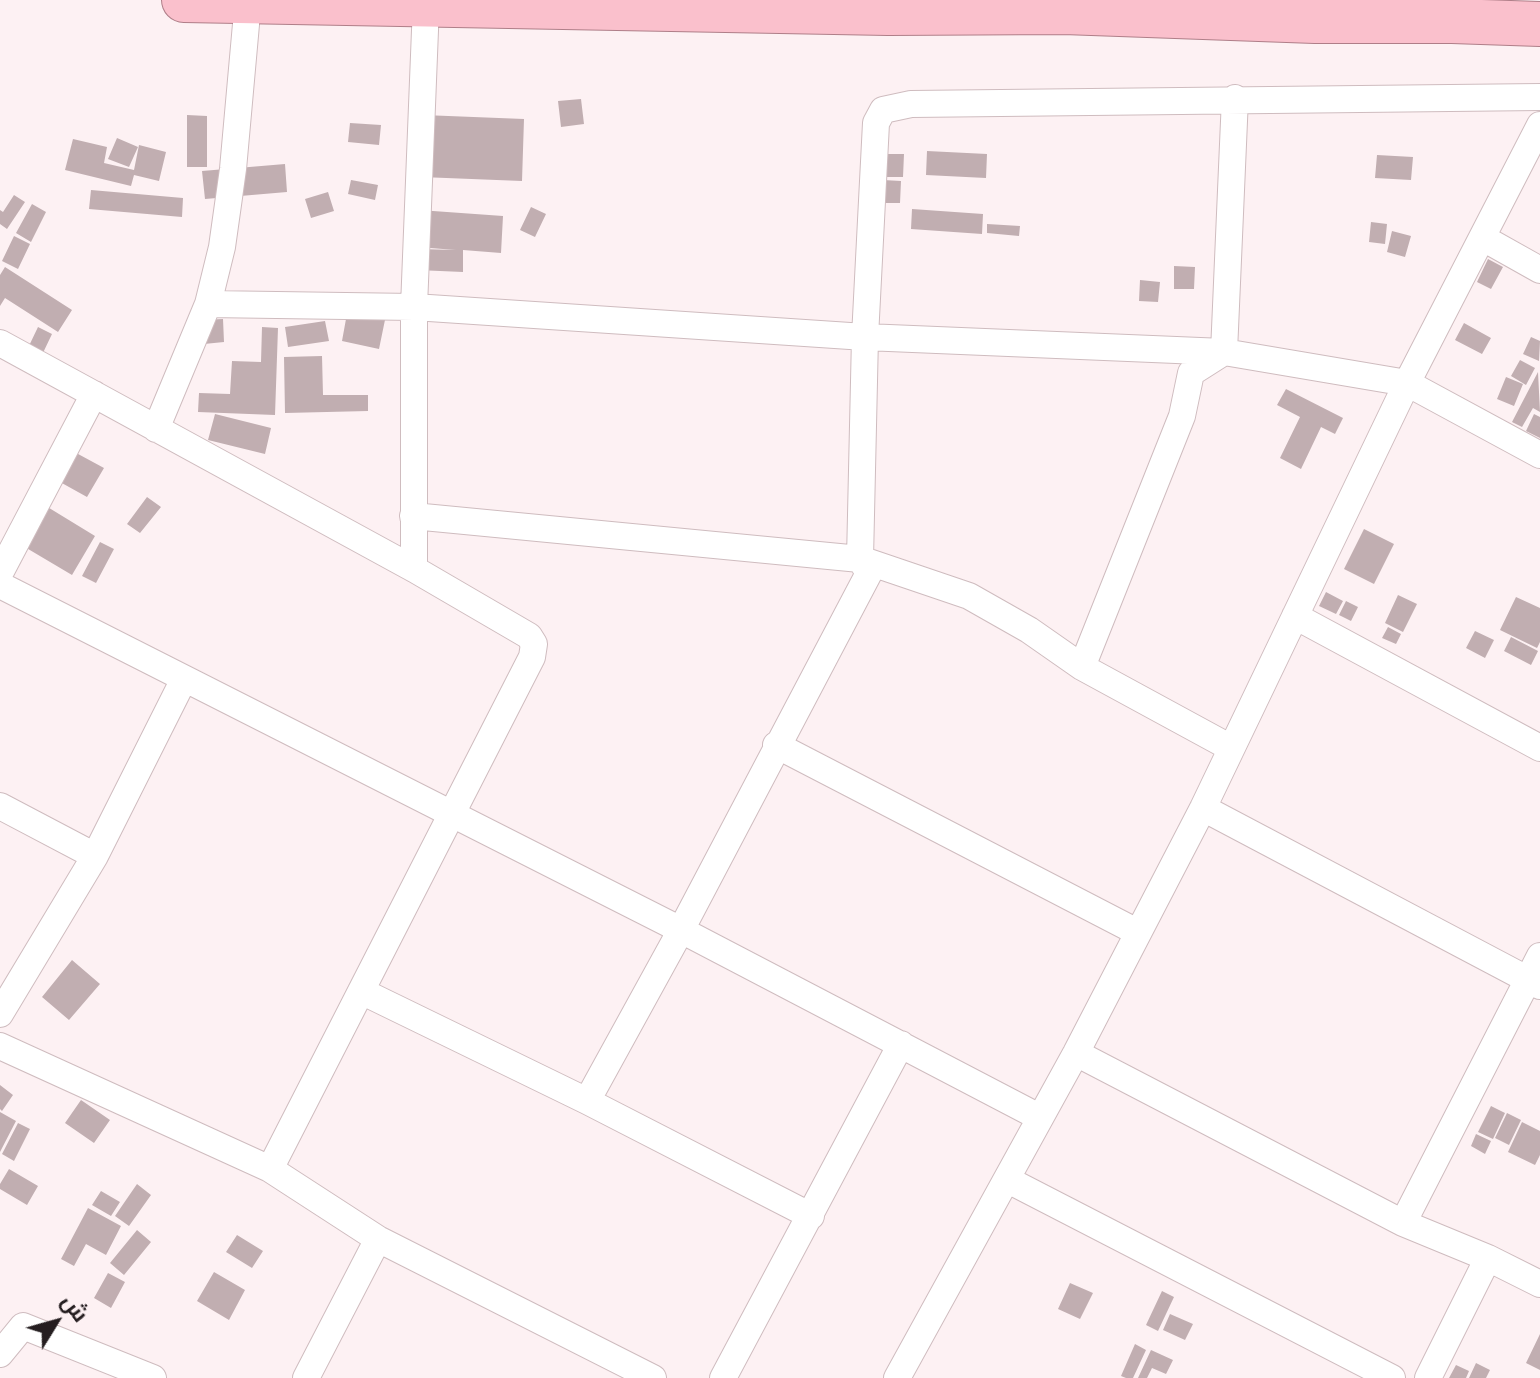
<!DOCTYPE html>
<html>
<head>
<meta charset="utf-8">
<style>
	body { margin:0 }
	#map { position:relative; width:1540px; height:1378px; overflow:hidden; background:#fdf1f3; font-family:"IBM Plex Serif",Cairo,serif }
	canvas { display:block }
	.north { position:absolute; left:16px; top:1282px; width:80px; height:80px; -webkit-text-stroke:6px #fdf1f3; paint-order:stroke; rotate:53deg; font-size:22px; font-weight:700; line-height:32px; text-align:center; color:#251e20 }
	.north::after { content:''; display:block; margin:auto; width:28px; height:36px; background:#251e20; clip-path:polygon(50% 0,100% 100%,50% 72%,0 100%) }
</style>
</head>
<body>
<div id="map">
<canvas width="1540" height="1378"></canvas>
<div class="north">ش</div>
</div>
<script>
const context = document.querySelector('canvas').getContext('2d');
context.lineJoin = 'round';
function paint(path, color) {
  context.fillStyle = color;
  context.fill(path, 'evenodd');
}
function shape(rows) {
  const path = new Path2D();
  for (const r of rows) {
    path.moveTo(r[0], r[1]);
    for (let i = 2; i < r.length; i += 2) path.lineTo(r[i], r[i + 1]);
  }
  return path;
}
function strokePath(path, color, width, dash) {
  context.strokeStyle = color;
  context.lineWidth = width;
  context.lineCap = dash ? 'butt' : 'round';
  context.setLineDash(dash || []);
  context.stroke(path);
}
const building = shape([
	[581,99,584,124,561,127,558,101],
	[187,115,207,116,207,167,187,167],
	[423,115,524,119,522,181,421,177],
	[350,123,381,125,379,145,348,142],
	[117,138,138,147,129,167,108,159],
	[73,139,107,147,104,163,134,170,139,145,166,152,159,181,134,175,131,186,65,170],
	[927,151,987,154,986,178,926,175],
	[884,154,904,154,903,177,884,177],
	[1377,155,1413,157,1411,180,1375,178],
	[285,164,287,192,205,199,202,171],
	[351,180,378,185,375,200,348,194],
	[883,180,901,181,900,203,882,203],
	[91,190,183,198,182,217,89,209],
	[328,192,334,211,311,218,305,199],
	[14,195,25,202,7,229,0,224,0,210,3,212],
	[32,204,46,212,31,242,16,233],
	[531,207,546,214,535,237,520,230],
	[912,209,983,214,982,234,911,229],
	[419,210,503,216,501,253,463,250,463,272,417,270,418,249,456,250,417,247],
	[1371,222,1387,224,1385,244,1369,242],
	[987,224,1020,226,1019,236,987,233],
	[1392,231,1411,236,1405,257,1387,252],
	[14,236,30,244,18,269,2,261],
	[1488,259,1503,267,1491,289,1477,282],
	[1174,266,1195,267,1194,289,1174,289],
	[5,267,72,310,58,332,5,298,0,306,0,275],
	[1140,280,1160,282,1158,302,1139,301],
	[348,308,386,315,379,349,342,341],
	[223,319,224,342,204,344,202,320],
	[325,321,329,341,288,347,285,327],
	[1464,323,1491,338,1482,354,1455,340],
	[38,327,52,334,41,357,27,350],
	[262,327,278,328,275,415,198,412,199,393,230,394,232,361,261,362],
	[1531,337,1540,341,1539,361,1523,354],
	[322,356,323,395,368,395,368,411,285,413,284,357],
	[1520,360,1535,368,1526,385,1511,376],
	[1538,372,1540,412,1533,408,1522,427,1512,422],
	[1506,377,1523,384,1514,406,1497,399],
	[1286,389,1343,418,1335,434,1321,427,1301,469,1280,458,1300,417,1277,405],
	[215,414,271,428,265,454,208,440],
	[1534,414,1540,417,1540,438,1526,431],
	[67,448,104,468,87,497,51,477],
	[147,497,161,507,140,533,127,524],
	[41,503,95,536,72,575,18,543],
	[1364,529,1394,544,1374,584,1344,569],
	[100,542,114,549,96,583,82,576],
	[1326,592,1343,601,1336,614,1319,606],
	[1398,595,1417,604,1403,632,1385,623],
	[1516,597,1540,608,1540,642,1537,648,1500,630],
	[1346,601,1358,607,1351,621,1339,615],
	[1388,627,1401,634,1396,644,1382,638],
	[1475,631,1494,640,1485,658,1466,648],
	[1511,637,1538,651,1531,665,1504,651],
	[72,960,100,984,69,1020,42,997],
	[0,1085,13,1095,2,1111,0,1109],
	[81,1100,110,1120,94,1143,65,1123],
	[1491,1106,1505,1113,1493,1139,1478,1132],
	[0,1112,16,1121,0,1152],
	[1507,1113,1521,1120,1509,1145,1495,1138],
	[1522,1122,1540,1131,1540,1155,1535,1165,1508,1152],
	[18,1123,30,1129,14,1161,2,1154],
	[1476,1134,1491,1141,1485,1154,1471,1146],
	[9,1169,38,1186,27,1205,0,1189,0,1184],
	[137,1184,151,1195,129,1226,115,1216],
	[101,1191,120,1202,111,1216,92,1205],
	[88,1208,121,1226,106,1255,86,1244,74,1266,61,1259],
	[137,1230,151,1242,124,1275,110,1263],
	[237,1235,263,1251,252,1268,226,1252],
	[214,1272,245,1290,229,1320,197,1301],
	[108,1273,125,1282,111,1308,94,1298],
	[1070,1283,1093,1293,1080,1319,1058,1309],
	[1162,1291,1174,1297,1158,1331,1146,1325],
	[1170,1314,1193,1324,1185,1340,1163,1330],
	[1540,1334,1540,1370,1526,1363],
	[1135,1344,1146,1350,1133,1378,1126,1378,1121,1376],
	[1151,1350,1173,1360,1166,1374,1152,1368,1147,1378,1138,1378],
	[1476,1363,1490,1370,1486,1378,1469,1378],
	[1456,1365,1469,1371,1466,1378,1449,1378]
]);
const minor = shape([
	[1483,238,1540,270],
	[208,304,414,307,865,337,1224,352,1407,383,1540,455],
	[0,343,414,569,529,636,534,644,532,657,270,1169],
	[156,429,208,304,222,247,233,169,248,2],
	[413,516,860,559,969,596,1029,630,1082,667,1231,748],
	[414,569,414,307,426,5],
	[0,573,94,394],
	[0,585,681,930,1039,1117],
	[1295,616,1540,748],
	[1082,667,1182,416,1191,373,1224,352,1235,98],
	[776,745,1137,932],
	[0,806,95,856],
	[1203,808,1540,986],
	[361,991,587,1101,811,1216],
	[0,1014,95,856,184,679],
	[0,1046,270,1169,378,1239,653,1378],
	[1076,1053,1403,1223,1488,1258,1540,1284],
	[587,1101,681,930,869,573,860,559,865,337,876,123,883,110,911,104,1540,97],
	[1008,1180,1392,1378],
	[1403,1223,1540,956],
	[0,1354,23,1326,153,1378],
	[306,1378,378,1239],
	[723,1378,901,1044],
	[897,1378,1076,1053,1203,808,1407,383,1540,125],
	[1428,1378,1488,1258]
]);
const trunk = shape([
	[184,0,888,13,1064,12,1315,21,1452,21,1540,24]
]);
paint(building, '#c1aeb1');
strokePath(minor, '#cfbcbf', 28);
strokePath(trunk, '#af7e88', 46);
strokePath(minor, '#fff', 26);
strokePath(trunk, '#fac0cc', 44);
</script>
</body>
</html>
